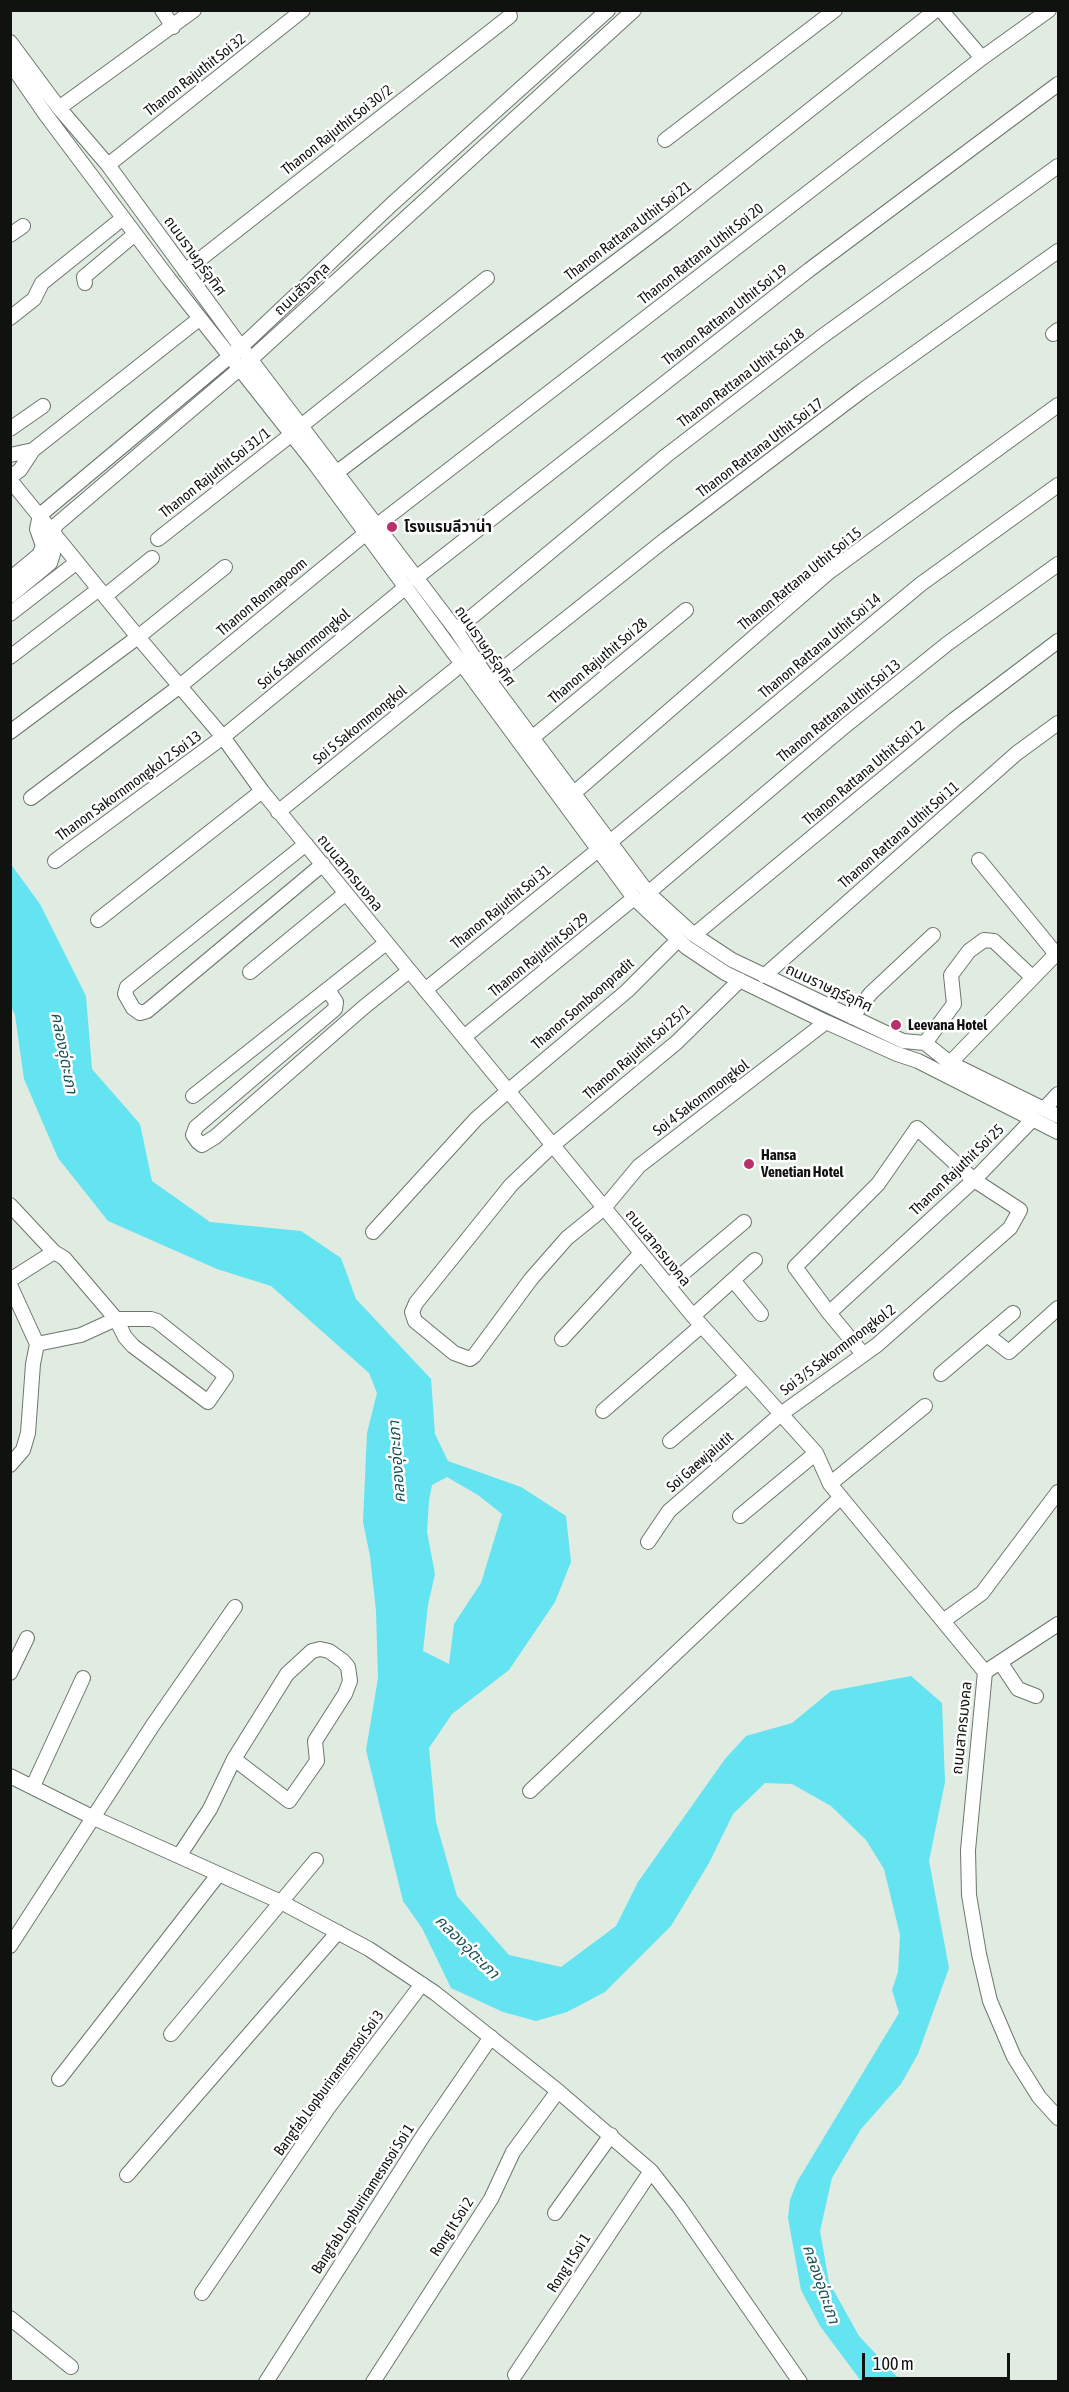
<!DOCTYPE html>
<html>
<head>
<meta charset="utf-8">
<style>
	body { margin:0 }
	#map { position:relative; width:1069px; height:2392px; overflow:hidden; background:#e0ebe1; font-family:"Asap Condensed",sans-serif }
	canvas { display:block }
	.frame { position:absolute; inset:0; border:12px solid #0f120f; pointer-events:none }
	.scale { position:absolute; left:862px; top:2353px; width:148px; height:27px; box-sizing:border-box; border:3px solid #0f120f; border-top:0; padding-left:8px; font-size:18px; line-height:21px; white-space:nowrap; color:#0f120f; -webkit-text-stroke:4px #fff; paint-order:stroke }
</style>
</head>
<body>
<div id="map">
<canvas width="1069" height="2392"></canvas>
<div class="frame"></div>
<div class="scale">100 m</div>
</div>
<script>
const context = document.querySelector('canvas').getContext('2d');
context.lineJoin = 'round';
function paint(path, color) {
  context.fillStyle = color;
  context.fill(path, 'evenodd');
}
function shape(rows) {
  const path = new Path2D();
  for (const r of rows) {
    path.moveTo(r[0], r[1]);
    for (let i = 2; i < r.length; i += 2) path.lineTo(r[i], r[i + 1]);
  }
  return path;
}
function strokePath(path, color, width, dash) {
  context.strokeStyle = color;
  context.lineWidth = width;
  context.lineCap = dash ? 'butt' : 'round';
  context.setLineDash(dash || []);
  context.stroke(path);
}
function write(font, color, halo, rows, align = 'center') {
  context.font = font + ' "Asap Condensed","Noto Sans Thai",sans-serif';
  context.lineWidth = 5;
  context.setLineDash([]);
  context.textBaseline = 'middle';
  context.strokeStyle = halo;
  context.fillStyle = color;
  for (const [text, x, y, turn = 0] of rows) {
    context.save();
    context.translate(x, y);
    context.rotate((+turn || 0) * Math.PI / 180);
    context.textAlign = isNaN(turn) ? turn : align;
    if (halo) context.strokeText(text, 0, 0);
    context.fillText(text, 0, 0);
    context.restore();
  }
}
const water = shape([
	[10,863,40,904,86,996,92,1069,140,1124,152,1181,210,1222,301,1231,341,1258,356,1299,431,1379,435,1434,448,1461,521,1487,566,1516,571,1562,555,1602,509,1670,452,1714,429,1748,436,1822,457,1896,509,1955,561,1967,616,1926,638,1882,725,1759,746,1736,792,1723,831,1691,911,1676,942,1703,945,1782,929,1861,949,1968,918,2054,901,2084,861,2129,832,2178,820,2231,829,2282,859,2336,901,2381,861,2381,820,2326,801,2290,788,2218,790,2200,797,2182,899,2013,892,1990,898,1972,900,1935,884,1869,866,1840,831,1806,792,1784,765,1783,733,1814,709,1863,671,1926,605,1992,567,2012,536,2021,503,2012,451,1988,422,1928,403,1901,366,1750,378,1678,376,1611,370,1556,363,1522,367,1433,377,1393,369,1373,271,1286,217,1269,108,1221,58,1158,24,1079,15,1015,11,1006],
	[447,1477,478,1495,502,1514,481,1583,454,1624,449,1664,423,1651,428,1605,435,1574,427,1532,429,1500,432,1485]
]);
const minor = shape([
	[162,10,173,27],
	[941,10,982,58],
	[10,42,59,108,108,165,241,347,456,630,489,680,648,893,694,935,732,960,903,1041,925,1043,950,1063,1058,1116],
	[10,63,46,115,169,279,315,464,634,898,686,947,725,973,826,1022,897,1054,918,1061,1058,1132],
	[59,108,194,10],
	[665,140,835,10],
	[108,165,303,10],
	[10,235,23,226],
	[185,271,510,16],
	[85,283,84,277,135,234],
	[10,318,34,299,42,283,123,218],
	[1053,334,1058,330],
	[301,426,487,278],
	[10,429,43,406],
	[10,455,33,450],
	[336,473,667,223,936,10],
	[10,477,20,470,33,450,199,319],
	[10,480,138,637,223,737,262,791,693,1316,816,1453,830,1484,985,1672,968,1850,969,1895,979,1954,990,2001,1014,2057,1039,2097,1058,2118],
	[376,526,982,58,1049,10],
	[158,539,292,434],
	[416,578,809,270,1058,84],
	[10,579,39,555,43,546,37,529,40,515,241,347,392,204,608,10],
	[10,596,50,563,53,554,53,532,56,525,251,359,634,10],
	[105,596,152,558],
	[10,614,77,562],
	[456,630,667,455,820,338,1058,166],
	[10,657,99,589],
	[489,680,666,539,863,390,1058,251],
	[10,732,138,637,225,567],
	[532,738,686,610],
	[574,793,829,572,1058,405],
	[31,798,180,686,365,534],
	[278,812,463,663],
	[610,842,921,584,1058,485],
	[306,844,127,987,125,994,133,1008,140,1013,147,1011,323,864],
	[55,861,223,737,406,587],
	[648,893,845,726,947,644,1058,564],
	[98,920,262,791],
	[694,935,955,719,1058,641],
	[250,972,346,893],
	[764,976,1017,753,1058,723],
	[740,980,677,1042,553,1145,511,1185,416,1303,412,1312,415,1321,454,1353,470,1359,474,1356,531,1279,567,1238,604,1208,639,1166,826,1022],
	[328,990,336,1002,335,1009,196,1127,193,1135,198,1142,202,1145,215,1137,364,1007,409,971],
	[425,990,598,850],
	[852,1017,871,993,933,935],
	[464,1037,634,898],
	[925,1043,954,1004,951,975,969,951,984,940,994,941,1032,977],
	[950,1063,1056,954,979,860],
	[193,1096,386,943],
	[1044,1109,1058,1094],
	[10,1205,54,1252,64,1258,116,1319,125,1337,133,1346,208,1402,226,1376,157,1321,151,1319,116,1319,81,1335,37,1344,33,1364,28,1433,23,1450,10,1465],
	[373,1232,476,1119,508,1091,627,991,678,940],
	[10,1280,54,1252],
	[733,1280,761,1314],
	[10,1285,37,1344],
	[668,1286,744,1222],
	[829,1313,974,1180,1032,1120],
	[693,1316,755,1260],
	[987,1335,1009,1352,1058,1308],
	[562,1339,641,1253],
	[941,1374,1013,1313],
	[603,1411,701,1326],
	[670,1441,746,1377],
	[830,1484,925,1406],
	[740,1516,816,1453],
	[648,1542,669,1511,781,1414,877,1345,1010,1228,1020,1210,974,1180,917,1128,878,1184,795,1267,829,1313,863,1354],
	[943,1621,982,1593,1058,1492],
	[1000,1662,1018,1689,1036,1696],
	[985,1672,1058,1624],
	[10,1673,27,1638],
	[10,1776,94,1818,281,1902,369,1949,435,1993,558,2091,651,2171,679,2207,800,2382],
	[33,1786,83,1678],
	[530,1791,841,1497],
	[179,1856,210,1809,234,1759,287,1674,312,1651,320,1649,329,1651,343,1661,348,1667,350,1681,345,1694,315,1741,317,1761,289,1801,234,1759],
	[10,1946,153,1725,235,1607],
	[171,2034,316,1860],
	[59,2079,218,1875],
	[127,2175,338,1932],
	[555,2213,611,2135],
	[202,2293,328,2108,422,1984],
	[10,2318,71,2367],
	[515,2375,651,2171],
	[266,2382,423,2136,491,2037],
	[373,2382,491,2199,513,2152,558,2091]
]);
const markers = [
	[392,527,6,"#bb3068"],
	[896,1025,6,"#bb3068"],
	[749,1164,6,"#bb3068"]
];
const streetNames = [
	["Thanon Rajuthit Soi 32",195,75,-38],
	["Thanon Rajuthit Soi 30/2",337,130,-38],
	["Thanon Rattana Uthit Soi 21",628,231,-37],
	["Thanon Rattana Uthit Soi 20",701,254,-38],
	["ถนนราษฏร์อุทิศ",195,256,54],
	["ถนนสัจจกุล",302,289,-43],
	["Thanon Rattana Uthit Soi 19",725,315,-38],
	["Thanon Rattana Uthit Soi 18",741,378,-37],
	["Thanon Rattana Uthit Soi 17",760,448,-37],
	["Thanon Rajuthit Soi 31/1",215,473,-38],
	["Thanon Rattana Uthit Soi 15",800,579,-39],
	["Thanon Ronnapoom",262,597,-40],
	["ถนนราษฏร์อุทิศ",485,646,55],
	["Thanon Rattana Uthit Soi 14",820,646,-40],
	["Soi 6 Sakornmongkol",304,649,-40],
	["Thanon Rajuthit Soi 28",598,661,-40],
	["Thanon Rattana Uthit Soi 13",839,711,-39],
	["Soi 5 Sakornmongkol",360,725,-39],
	["Thanon Rattana Uthit Soi 12",864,773,-40],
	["Thanon Sakornmongkol 2 Soi 13",129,786,-36],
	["Thanon Rattana Uthit Soi 11",899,835,-41],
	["ถนนสาครมงคล",350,873,51],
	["Thanon Rajuthit Soi 31",501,907,-39],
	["Thanon Rajuthit Soi 29",539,955,-39],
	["ถนนราษฏร์อุทิศ",829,988,25],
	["Thanon Somboonpradit",583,1004,-41],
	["Thanon Rajuthit Soi 25/1",637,1052,-41],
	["Soi 4 Sakornmongkol",701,1098,-37],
	["Thanon Rajuthit Soi 25",957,1170,-44],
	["ถนนสาครมงคล",658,1248,51],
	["Soi 3/5 Sakormmongkol 2",838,1350,-37],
	["Soi Gaewjaiutit",700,1462,-41],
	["ถนนสาครมงคล",962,1728,-84],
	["Bangfab Lopburiramesnsoi Soi 3",329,2083,-54],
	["Bangfab Lopburiramesnsoi Soi 1",363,2199,-57],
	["Rong It Soi 2",452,2227,-57],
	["Rong It Soi 1",569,2263,-57]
];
const poiNames = [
	["โรงแรมลีวาน่า",404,527],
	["Leevana Hotel",908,1025],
	["Hansa",761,1155],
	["Venetian Hotel",761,1172]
];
const waterNames = [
	["คลองอุ่ตะเภา",64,1053,79],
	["คลองอุ่ตะเภา",397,1462,-94],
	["คลองอุ่ตะเภา",467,1947,45],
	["คลองอุ่ตะเภา",821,2284,71]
];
paint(water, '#64e3f1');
strokePath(minor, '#6d766d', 16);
strokePath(minor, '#fff', 14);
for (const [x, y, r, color] of markers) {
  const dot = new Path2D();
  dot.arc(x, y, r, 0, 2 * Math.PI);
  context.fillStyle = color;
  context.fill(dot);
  strokePath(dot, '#fff', 2);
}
write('15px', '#0f120f', '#fff', streetNames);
write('bold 15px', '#0f120f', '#fff', poiNames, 'left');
write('italic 16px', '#1c5359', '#fff', waterNames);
</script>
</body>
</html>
